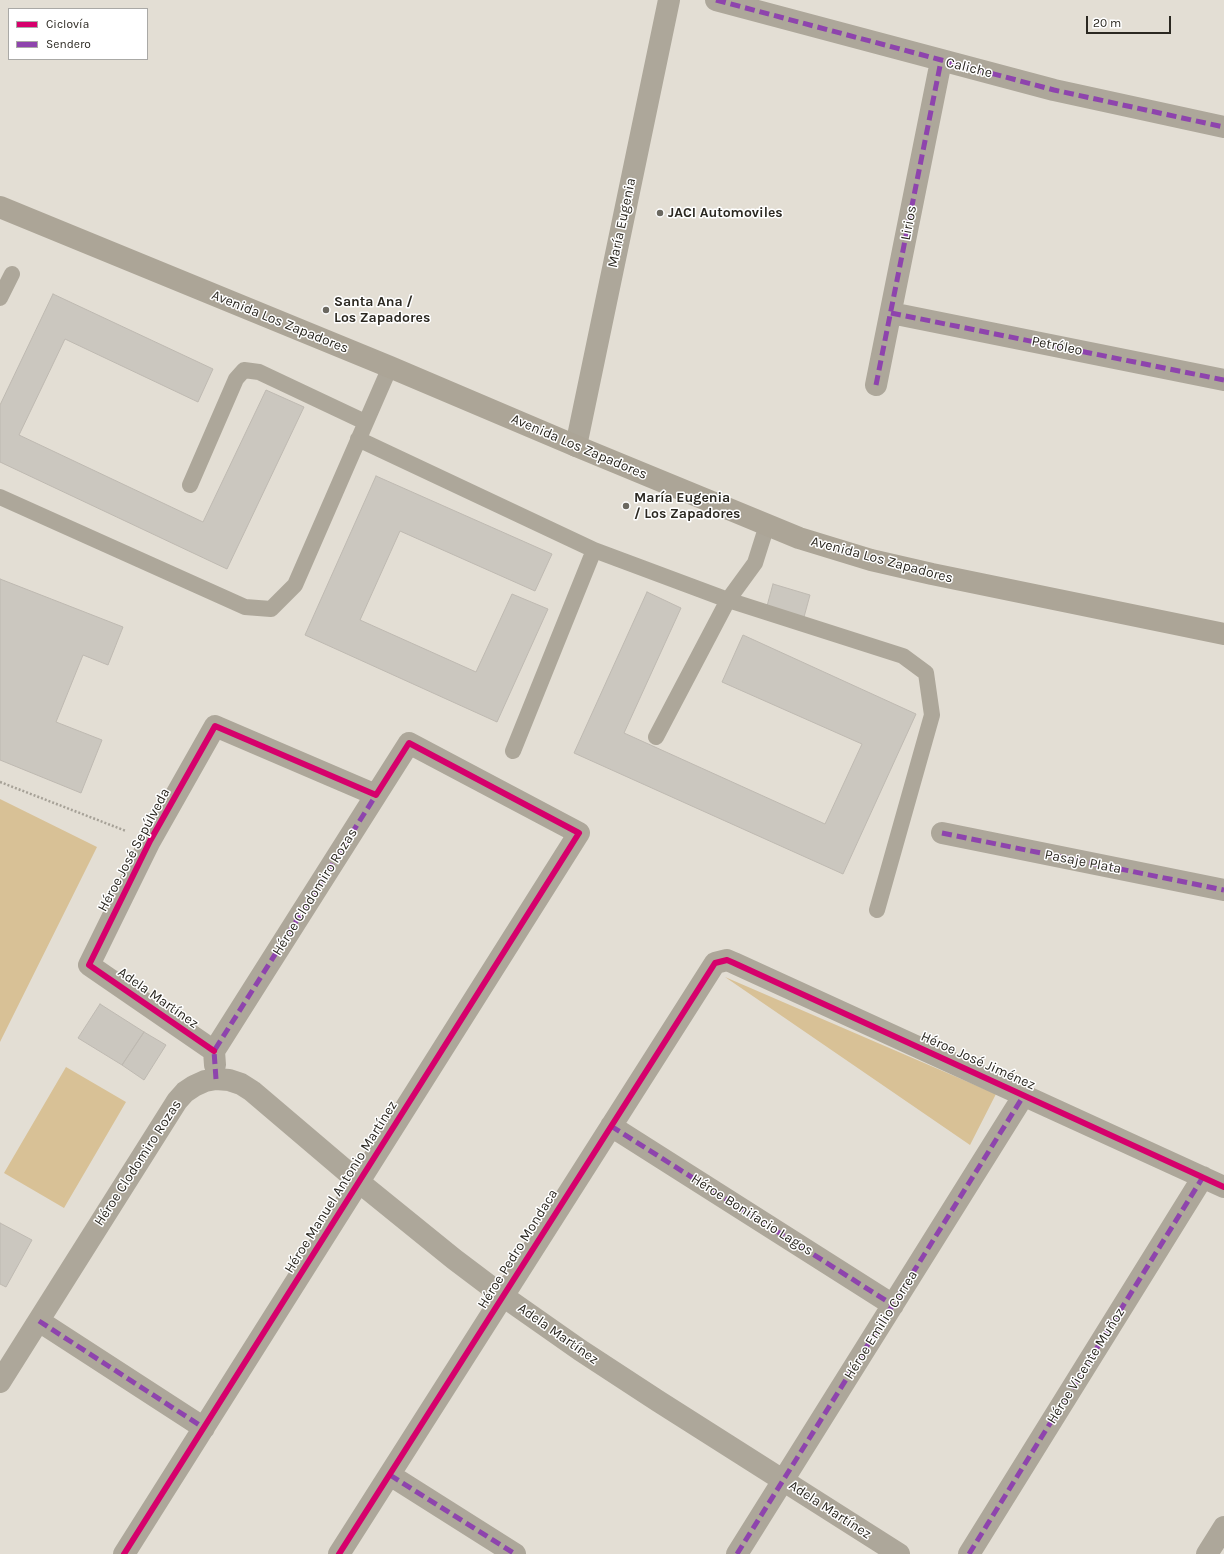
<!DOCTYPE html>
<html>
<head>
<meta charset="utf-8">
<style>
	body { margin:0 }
	#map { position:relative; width:1224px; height:1554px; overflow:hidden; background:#e3ded4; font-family:Karla,sans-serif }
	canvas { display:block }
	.legend { position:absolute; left:8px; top:8px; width:140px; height:52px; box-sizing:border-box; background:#fff; border:1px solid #aaa9a6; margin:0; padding:5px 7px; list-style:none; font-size:12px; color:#2b2821 }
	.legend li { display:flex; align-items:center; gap:8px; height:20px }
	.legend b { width:20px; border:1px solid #aaa9a6 }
	.scale { position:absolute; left:1086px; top:16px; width:85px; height:18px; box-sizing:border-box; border:2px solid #2b2821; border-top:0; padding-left:5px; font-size:12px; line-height:14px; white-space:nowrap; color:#2b2821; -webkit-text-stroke:3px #fff; paint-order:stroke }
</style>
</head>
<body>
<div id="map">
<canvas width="1224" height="1554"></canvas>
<ul class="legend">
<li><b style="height:5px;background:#d6006c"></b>Ciclovía</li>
<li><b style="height:5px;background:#8e44ad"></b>Sendero</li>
</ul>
<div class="scale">20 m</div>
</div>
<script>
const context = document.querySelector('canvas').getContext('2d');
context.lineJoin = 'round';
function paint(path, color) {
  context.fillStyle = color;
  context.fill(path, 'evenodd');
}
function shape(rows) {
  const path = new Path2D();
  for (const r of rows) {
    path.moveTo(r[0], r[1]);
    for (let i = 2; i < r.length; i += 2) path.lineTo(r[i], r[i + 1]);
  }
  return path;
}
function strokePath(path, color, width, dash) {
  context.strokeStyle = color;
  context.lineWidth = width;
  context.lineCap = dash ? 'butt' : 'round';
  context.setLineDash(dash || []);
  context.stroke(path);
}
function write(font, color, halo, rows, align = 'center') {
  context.font = font + ' Karla,sans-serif';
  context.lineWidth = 3;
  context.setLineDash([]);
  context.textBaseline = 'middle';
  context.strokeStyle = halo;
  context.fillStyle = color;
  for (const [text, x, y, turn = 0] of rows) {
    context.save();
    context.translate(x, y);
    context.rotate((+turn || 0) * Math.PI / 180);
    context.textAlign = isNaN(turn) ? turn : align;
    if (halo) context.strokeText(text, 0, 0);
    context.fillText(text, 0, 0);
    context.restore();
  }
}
const green = shape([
	[0,799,97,847,0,1042],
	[725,977,996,1094,970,1145],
	[66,1067,126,1102,64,1208,4,1173]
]);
const building = shape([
	[53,294,213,369,198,402,65,339,19,435,203,522,266,390,304,407,227,569,0,462,0,405,53,294],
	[376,476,552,554,535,591,400,531,360,620,476,672,512,594,548,609,497,722,305,635,376,476],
	[0,579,123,627,108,665,83,655,56,722,102,740,81,793,0,760,0,579],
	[773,584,810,595,804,617,767,606,773,584],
	[647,592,681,608,624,733,825,824,862,744,722,682,743,635,916,714,843,874,574,753,647,592],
	[100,1004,144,1032,122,1065,78,1038,100,1004],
	[144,1032,166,1045,144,1080,122,1065,144,1032],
	[0,1223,32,1240,6,1287,0,1284,0,1223]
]);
const path = shape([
	[0,782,126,831]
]);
const service = shape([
	[0,298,12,274],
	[358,439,594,550,728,600,903,656,926,673,932,715,877,910],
	[190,485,236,379,244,370,259,372,365,422],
	[0,497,245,607,271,609,295,585,390,367],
	[656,737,728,600,755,563,767,525],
	[513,751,594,550]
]);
const minor = shape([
	[716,0,1054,90,1224,127],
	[891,313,1224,380],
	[876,385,941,61],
	[576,446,669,0],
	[942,833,1224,890],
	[215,1065,214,1051,376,795],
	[611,1126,893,1305],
	[39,1321,204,1428],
	[0,1382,177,1101,185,1092,194,1086,205,1081,216,1079,229,1080,241,1084,252,1091,359,1182,454,1259,503,1296,580,1350,658,1401,899,1554],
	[390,1475,515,1554],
	[124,1554,579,833,409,743,376,795,215,726,150,841,89,965,214,1051],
	[339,1554,715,963,727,960,734,963,1224,1187],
	[737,1554,1024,1095],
	[969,1554,1203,1177]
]);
const tertiary = shape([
	[1207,1554,1224,1527]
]);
const secondary = shape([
	[0,207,390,367,576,446,799,538,871,560,932,574,1224,634]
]);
const quiet = shape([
	[716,0,1054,90,1224,127],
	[891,313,1224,380],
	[876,385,941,61],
	[942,833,1224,890],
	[216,1079,214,1051,376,795],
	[611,1126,893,1305],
	[39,1321,204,1428],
	[390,1475,515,1554],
	[737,1554,1024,1095],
	[969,1554,1203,1177]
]);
const cycleway = shape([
	[124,1554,579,833,409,743,376,795,215,726,150,841,89,965,214,1051],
	[339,1554,715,963,727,960,734,963,1224,1187]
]);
const markers = [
	[660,213,4,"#6b6860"],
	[326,310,4,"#6b6860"],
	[626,506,4,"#6b6860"]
];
const streetNames = [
	["Caliche",969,68,14],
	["María Eugenia",622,223,-78],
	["Lirios",909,223,-79],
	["Avenida Los Zapadores",280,322,22],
	["Petróleo",1057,346,11],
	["Avenida Los Zapadores",579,447,23],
	["Avenida Los Zapadores",882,560,15],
	["Héroe José Sepúlveda",134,850,-62],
	["Pasaje Plata",1083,862,11],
	["Héroe Clodomiro Rozas",315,892,-58],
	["Adela Martínez",158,998,35],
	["Héroe José Jiménez",978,1061,24],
	["Héroe Clodomiro Rozas",138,1163,-57],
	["Héroe Manuel Antonio Martínez",341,1187,-58],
	["Héroe Bonifacio Lagos",752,1215,32],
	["Héroe Pedro Mondaca",518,1249,-58],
	["Héroe Emilio Correa",881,1325,-58],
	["Adela Martínez",558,1334,35],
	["Héroe Vicente Muñoz",1086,1366,-58],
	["Adela Martínez",830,1510,33]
];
const poiNames = [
	["JACI Automoviles",668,213],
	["Santa Ana /",334,302],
	["Los Zapadores",334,318],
	["María Eugenia",634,498],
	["/ Los Zapadores",634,514]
];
paint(green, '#d8c196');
paint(building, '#cbc7bf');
strokePath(building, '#beb9b1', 1);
strokePath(path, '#a6a197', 2.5, [2, 2]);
strokePath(service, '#ada79a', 16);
strokePath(minor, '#ada79a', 22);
strokePath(tertiary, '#ada79a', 22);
strokePath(secondary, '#aca597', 22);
strokePath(quiet, '#8e44ad', 5, [10, 5]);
strokePath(cycleway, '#d6006c', 6);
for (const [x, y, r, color] of markers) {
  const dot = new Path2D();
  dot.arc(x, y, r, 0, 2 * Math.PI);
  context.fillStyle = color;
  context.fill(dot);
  strokePath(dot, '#fff', 1.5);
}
write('14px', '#2b2821', '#fff', streetNames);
write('bold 14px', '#2b2821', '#fff', poiNames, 'left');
</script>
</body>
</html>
